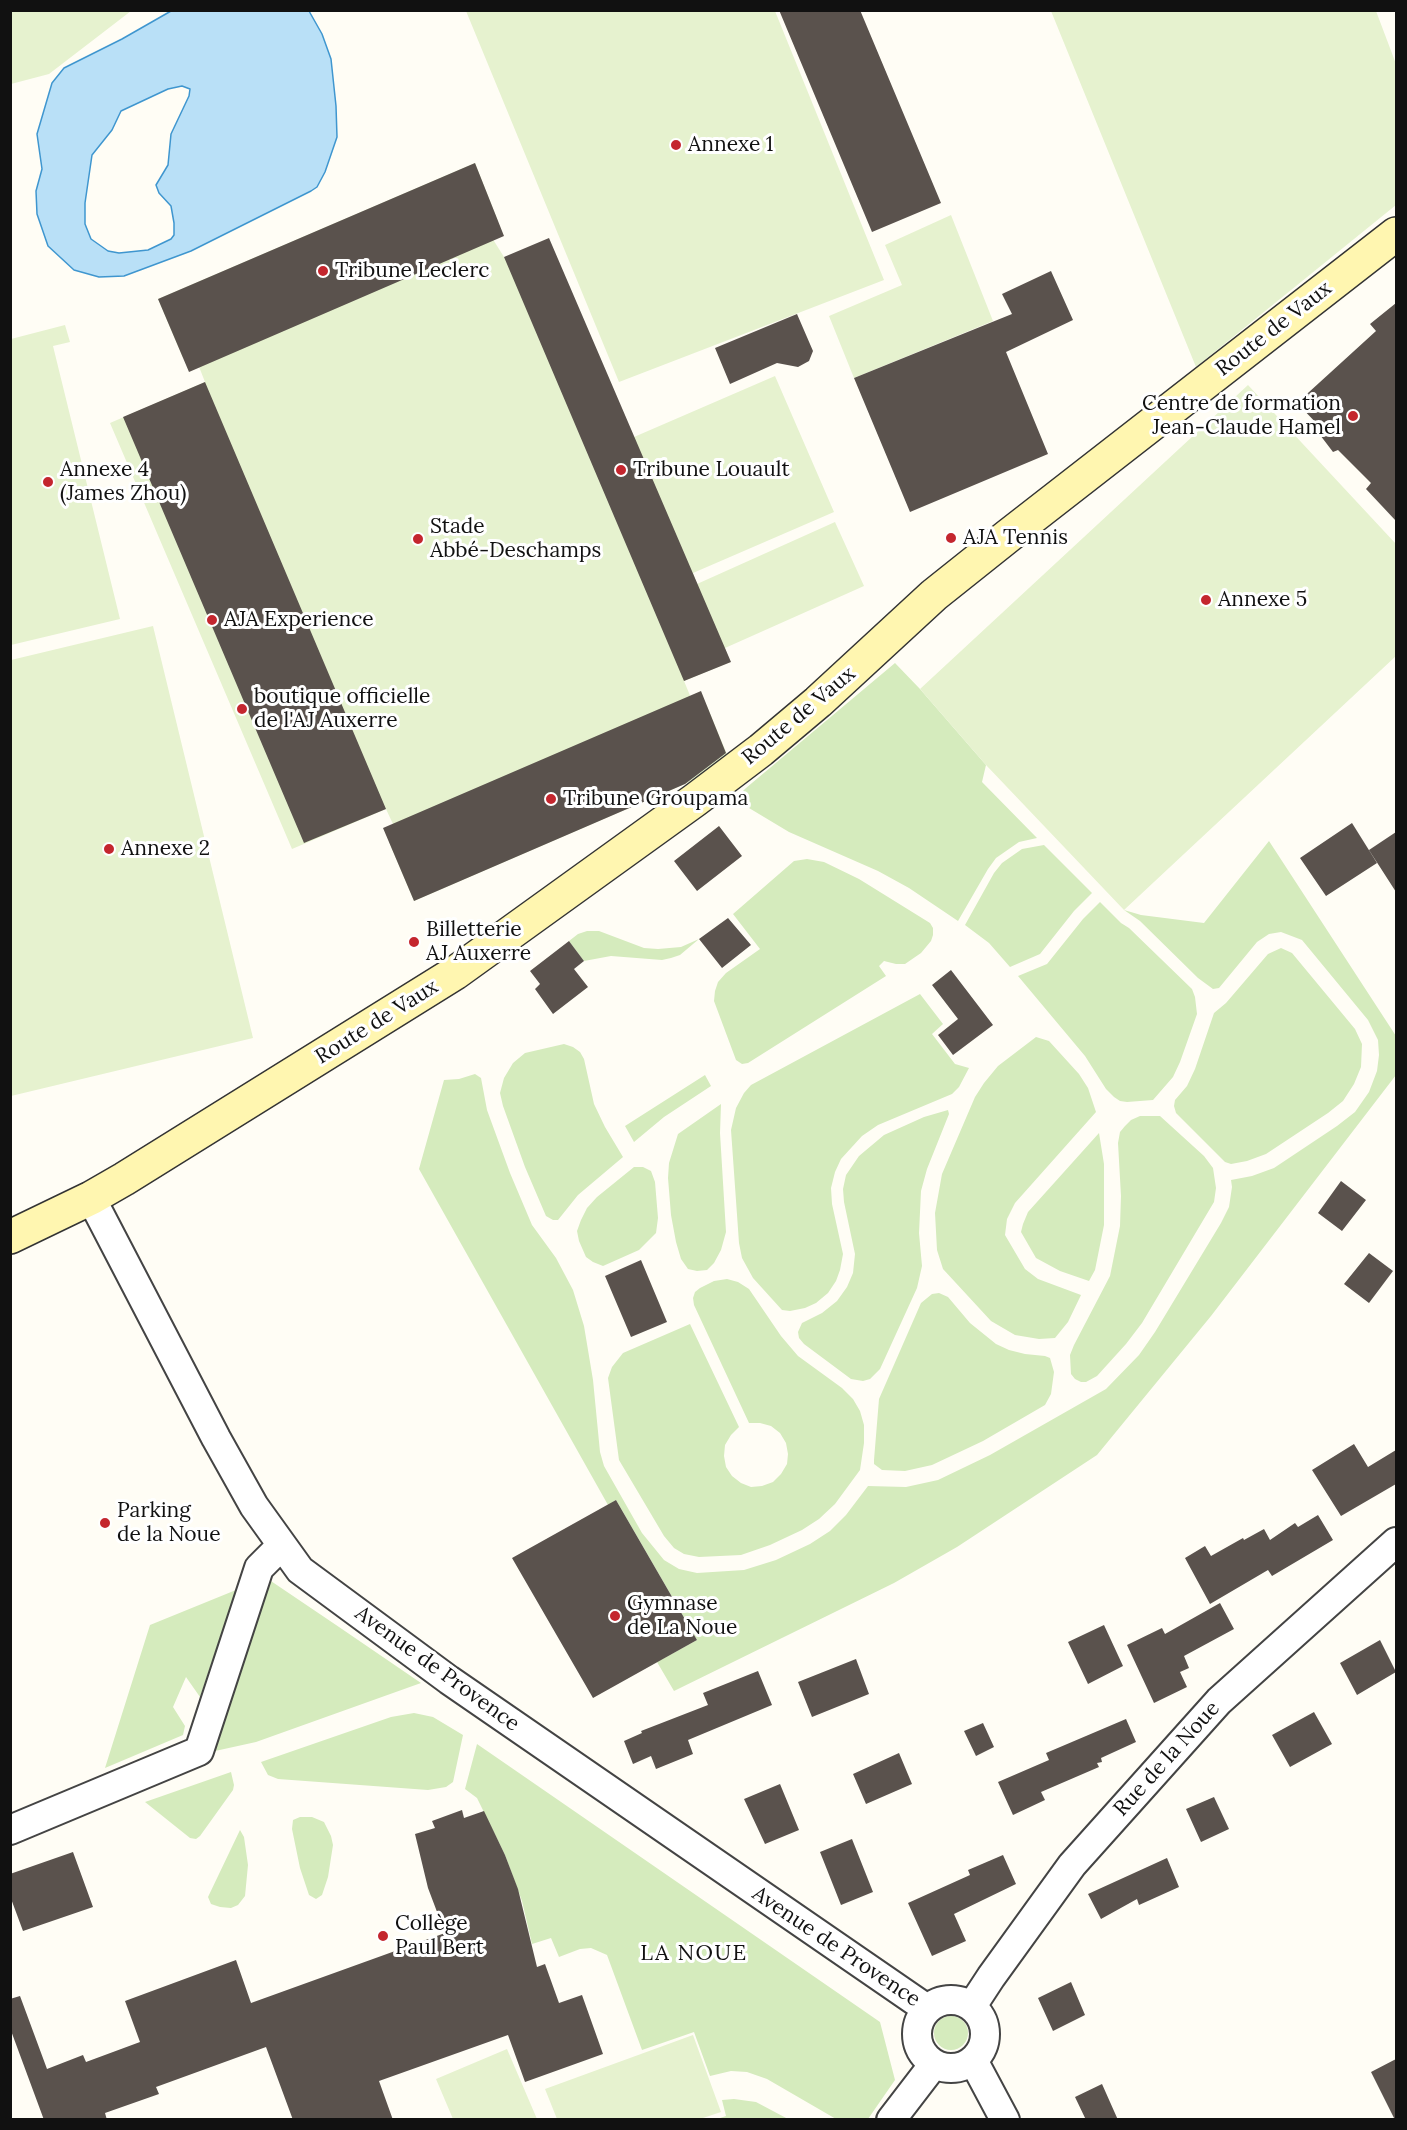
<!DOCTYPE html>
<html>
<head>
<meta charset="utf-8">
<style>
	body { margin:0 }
	#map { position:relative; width:1407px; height:2130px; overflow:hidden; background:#fffdf5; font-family:Lora,serif }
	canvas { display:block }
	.frame { position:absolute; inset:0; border:12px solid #111; pointer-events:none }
</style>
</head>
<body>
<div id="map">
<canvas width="1407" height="2130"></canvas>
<div class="frame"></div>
</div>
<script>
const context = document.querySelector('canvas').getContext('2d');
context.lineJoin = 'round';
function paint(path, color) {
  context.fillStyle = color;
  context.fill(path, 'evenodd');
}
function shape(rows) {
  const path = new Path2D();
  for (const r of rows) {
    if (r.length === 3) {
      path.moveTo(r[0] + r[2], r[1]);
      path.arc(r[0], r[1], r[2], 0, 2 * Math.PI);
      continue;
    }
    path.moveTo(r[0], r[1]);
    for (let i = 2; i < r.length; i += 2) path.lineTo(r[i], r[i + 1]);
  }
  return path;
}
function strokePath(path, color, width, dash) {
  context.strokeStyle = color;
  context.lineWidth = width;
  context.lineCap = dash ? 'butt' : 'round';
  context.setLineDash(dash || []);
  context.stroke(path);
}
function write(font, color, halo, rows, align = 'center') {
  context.font = font + ' Lora,serif';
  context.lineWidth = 6;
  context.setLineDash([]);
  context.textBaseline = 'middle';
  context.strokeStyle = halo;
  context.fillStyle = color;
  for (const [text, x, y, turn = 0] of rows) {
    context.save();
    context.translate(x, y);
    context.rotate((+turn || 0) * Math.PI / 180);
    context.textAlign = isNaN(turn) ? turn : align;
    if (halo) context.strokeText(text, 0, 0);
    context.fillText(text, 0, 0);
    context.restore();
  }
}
const green = shape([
	[895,663,920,689,986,765,982,782,1037,838,1019,842,996,858,988,869,958,921,909,888,878,871,789,832,739,802,738,796,746,788],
	[1269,841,1396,1036,1396,1075,1211,1316,1097,1455,957,1547,894,1583,674,1691,657,1662,697,1640,616,1500,608,1505,419,1169,444,1080,459,1079,475,1074,481,1078,487,1110,510,1173,532,1225,556,1258,573,1290,584,1326,593,1380,600,1452,604,1466,642,1533,664,1560,679,1569,697,1573,744,1570,776,1560,810,1544,830,1531,846,1515,868,1486,906,1487,938,1480,990,1455,1106,1389,1139,1355,1155,1332,1221,1223,1229,1207,1232,1187,1231,1180,1252,1176,1274,1168,1337,1126,1355,1112,1369,1092,1377,1071,1379,1055,1378,1040,1368,1020,1302,940,1281,932,1269,934,1257,942,1219,988,1213,989,1198,978,1140,921,1124,910,1141,915,1204,923],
	[1044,845,1092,893,1074,911,1040,954,1010,967,989,943,965,925,994,873,1002,863,1022,849],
	[807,859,824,862,859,879,930,923,933,928,933,935,931,941,921,953,905,964,896,964,884,961,879,966,886,976,748,1063,742,1064,736,1060,714,1001,715,991,718,982,726,973,760,949,733,914,794,861],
	[1100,902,1121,923,1129,928,1192,989,1195,997,1197,1014,1180,1062,1173,1077,1153,1100,1127,1102,1120,1101,1114,1097,1106,1089,1085,1056,1018,976,1047,964,1083,919],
	[587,931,599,931,644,948,658,949,681,947,699,939,680,955,671,958,662,960,611,956,584,961,569,941,578,934],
	[1281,948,1292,953,1355,1029,1362,1044,1361,1067,1354,1084,1343,1101,1328,1113,1266,1154,1247,1161,1231,1164,1225,1162,1176,1113,1174,1106,1175,1100,1187,1086,1195,1069,1214,1013,1226,1003,1268,954],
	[920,994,943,1024,932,1034,955,1064,969,1068,959,1087,952,1094,878,1125,862,1136,841,1159,835,1172,831,1188,832,1204,843,1254,840,1270,836,1281,828,1293,816,1303,805,1308,790,1311,782,1310,753,1278,742,1258,739,1243,731,1130,736,1108,744,1093,751,1085],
	[1036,1037,1049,1041,1079,1074,1088,1088,1096,1112,1015,1203,1007,1219,1005,1235,1025,1269,1038,1279,1081,1295,1068,1322,1055,1338,1039,1339,1015,1335,991,1321,943,1269,937,1250,935,1213,942,1174,975,1097,984,1083,998,1066],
	[564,1044,573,1047,580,1052,584,1059,594,1104,605,1127,623,1157,578,1195,558,1220,553,1220,546,1216,525,1167,503,1106,500,1093,504,1078,513,1063,525,1053],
	[705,1075,711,1086,664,1117,634,1142,625,1126],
	[721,1104,720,1133,726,1232,721,1250,714,1263,707,1270,697,1271,688,1269,681,1259,676,1242,671,1215,668,1178,669,1163,678,1134],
	[948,1110,949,1114,927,1169,921,1191,919,1233,922,1266,917,1288,880,1369,870,1379,863,1381,851,1379,804,1344,799,1338,798,1332,802,1323,822,1313,837,1301,847,1287,853,1273,855,1254,844,1202,843,1189,846,1175,859,1156,884,1135,924,1117],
	[1140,1116,1160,1116,1204,1156,1213,1168,1216,1188,1214,1202,1142,1323,1126,1344,1097,1376,1086,1382,1081,1382,1075,1379,1071,1374,1070,1355,1074,1345,1110,1276,1120,1226,1121,1196,1118,1143,1120,1132,1125,1126,1131,1120],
	[1099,1133,1104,1164,1104,1225,1095,1270,1089,1281,1060,1271,1036,1258,1021,1232,1023,1224,1028,1212],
	[634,1167,643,1167,651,1171,655,1182,658,1218,656,1233,639,1250,603,1266,593,1262,586,1257,579,1241,577,1231,581,1220,587,1208,597,1197],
	[727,1279,738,1282,749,1289,781,1336,798,1356,842,1388,853,1399,860,1411,864,1425,864,1443,860,1470,835,1504,819,1519,802,1530,770,1545,741,1555,699,1557,684,1554,674,1548,664,1536,619,1460,608,1378,612,1367,623,1353,690,1324,739,1427,731,1435,725,1445,724,1456,726,1467,732,1476,741,1483,751,1487,762,1486,773,1482,781,1474,787,1464,788,1454,786,1443,780,1433,771,1426,760,1423,749,1423,694,1305,693,1298,695,1292,700,1288,714,1281],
	[939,1293,948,1297,970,1323,996,1344,1009,1350,1025,1354,1045,1356,1050,1358,1054,1372,1051,1394,1045,1405,983,1441,932,1465,905,1471,882,1470,874,1464,874,1460,879,1399,921,1303,932,1294],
	[262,1575,339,1627,421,1683,256,1742,206,1753],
	[236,1590,200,1697,186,1677,173,1707,185,1726,183,1735,105,1768,150,1625],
	[414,1713,433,1717,463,1735,453,1782,446,1787,428,1790,278,1779,268,1775,261,1762,391,1717],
	[477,1744,880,2022,895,2080,868,2119,836,2119,767,2079,747,2072,731,2071,710,2076,694,2032,642,2050,607,1955,591,1948,580,1949,559,1957,551,1938,532,1944,522,1901,505,1855,477,1798,465,1789],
	[231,1772,234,1785,233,1790,200,1836,196,1839,190,1838,145,1802],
	[300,1817,312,1817,324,1822,331,1836,333,1845,328,1877,322,1895,316,1899,309,1895,300,1868,292,1829,293,1820],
	[240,1830,244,1837,248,1865,245,1896,238,1905,231,1908,220,1907,211,1904,208,1897],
	[951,2033,17],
	[734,2099,756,2102,788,2119,717,2119,726,2116,722,2100]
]);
const pitch = shape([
	[11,10,131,10,131,11,49,74,11,84],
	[466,11,775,11,884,280,619,382],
	[1051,11,1376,11,1396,64,1396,205,1196,367],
	[475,163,498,221,488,226,494,241,504,257,634,437,775,376,834,512,693,573,697,584,835,522,864,586,725,648,730,662,684,681,696,710,707,706,731,764,414,901,389,842,399,837,386,809,292,849,110,423,205,382,194,354,183,358,158,299],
	[951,215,993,321,854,378,829,316,902,285,885,245],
	[65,325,70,342,53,346,120,619,11,645,11,339],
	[1248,385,1396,544,1396,656,1124,910,986,765,920,689],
	[153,626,253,1038,11,1096,11,660],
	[693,2035,721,2112,700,2119,557,2119,545,2089],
	[507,2049,537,2119,453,2119,436,2079]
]);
const water = shape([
	[171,11,309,11,322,34,331,59,336,106,337,137,325,172,317,187,311,191,191,251,124,276,99,277,74,270,48,246,37,214,36,191,42,169,37,134,52,83,64,68,122,39,171,11],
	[182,86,190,89,189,96,171,134,168,165,156,185,159,193,171,206,174,223,174,235,171,239,148,250,119,253,108,251,91,239,85,224,85,203,92,155,112,130,121,111,168,89,182,86]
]);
const building = shape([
	[779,10,860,10,941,203,872,232],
	[475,163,504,236,189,372,158,299],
	[549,238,731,662,684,681,504,257],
	[1051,271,1073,320,1006,352,1048,454,910,512,854,378,1012,314,1002,294],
	[1396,303,1396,521,1366,489,1371,483,1338,450,1333,452,1317,431,1321,428,1297,403,1376,331,1370,324],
	[797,314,813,351,809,361,798,367,777,363,730,384,715,348],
	[205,382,386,809,304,843,123,417],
	[701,691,726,753,685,784,414,901,383,828],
	[1352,823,1377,863,1326,896,1300,858],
	[719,826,742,856,697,891,674,861],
	[1396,832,1396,892,1369,850],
	[728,918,751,945,722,968,699,939],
	[569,941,584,961,574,969,588,987,553,1014,535,989,540,984,530,971],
	[951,970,993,1025,953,1055,938,1035,958,1019,932,985],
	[1341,1181,1366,1200,1342,1231,1318,1213],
	[1369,1253,1393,1271,1369,1303,1344,1284],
	[641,1260,667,1322,631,1337,605,1276],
	[1354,1444,1368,1467,1396,1450,1396,1484,1341,1516,1312,1470],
	[616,1500,697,1640,593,1698,512,1558],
	[1318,1515,1333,1540,1272,1576,1268,1570,1210,1604,1185,1558,1205,1546,1211,1556,1243,1538,1244,1540,1264,1529,1270,1540,1295,1523,1298,1527],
	[1220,1603,1234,1629,1184,1656,1189,1668,1180,1672,1187,1687,1154,1703,1127,1645,1162,1628,1165,1634],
	[1104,1625,1123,1666,1088,1684,1068,1642],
	[1380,1640,1396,1672,1357,1695,1340,1663],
	[856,1659,869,1694,812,1717,798,1682],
	[758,1671,772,1705,688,1740,693,1754,656,1769,651,1756,633,1764,624,1741,642,1733,641,1731,708,1705,703,1693],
	[1314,1712,1332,1744,1290,1767,1272,1735],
	[1126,1719,1136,1742,1101,1758,1102,1762,1097,1763,1099,1767,1041,1792,1045,1800,1013,1815,998,1782,1049,1760,1046,1753],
	[983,1723,994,1747,976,1756,964,1731],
	[899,1753,912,1784,866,1804,853,1774],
	[780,1784,799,1830,765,1844,744,1799],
	[1214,1797,1229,1829,1201,1842,1186,1809],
	[462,1810,464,1818,484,1811,505,1855,518,1889,537,1967,545,1964,559,2003,582,1995,603,2054,525,2082,508,2035,379,2081,393,2120,293,2120,266,2047,156,2087,159,2094,105,2113,107,2120,44,2120,10,2028,10,1999,20,1996,47,2069,83,2055,86,2062,140,2042,125,2001,236,1960,251,2003,445,1933,428,1888,415,1834,435,1828,432,1821],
	[852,1839,873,1892,841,1905,820,1852],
	[73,1852,93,1907,23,1931,10,1896,10,1874],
	[1003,1855,1016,1884,954,1914,966,1941,932,1956,908,1903,970,1875,968,1870],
	[1167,1858,1179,1887,1139,1905,1137,1899,1101,1919,1088,1894],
	[1071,1982,1085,2015,1053,2031,1038,1998],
	[1396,2059,1396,2120,1395,2120,1371,2072],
	[1102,2084,1118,2120,1086,2120,1075,2097]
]);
const street = shape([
	[91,1198,216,1438,254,1506,300,1570,449,1680,927,2009],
	[10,1830,199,1751,259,1568,281,1546],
	[951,2034,34],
	[972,2006,991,1977,1072,1865,1219,1701,1396,1542],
	[973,2060,1005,2120],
	[891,2120,934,2064]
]);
const secondary = shape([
	[10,1237,91,1198,124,1179,455,973,695,800,761,750,818,702,934,595,1008,536,1396,234]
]);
const markers = [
	[676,145,6,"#c4262e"],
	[323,271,6,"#c4262e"],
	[1353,416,6,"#c4262e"],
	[621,470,6,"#c4262e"],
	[48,482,6,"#c4262e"],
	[951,538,6,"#c4262e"],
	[418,539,6,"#c4262e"],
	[1206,600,6,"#c4262e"],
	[212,620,6,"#c4262e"],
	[242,709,6,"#c4262e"],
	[551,799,6,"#c4262e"],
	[109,849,6,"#c4262e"],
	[414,942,6,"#c4262e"],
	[105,1523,6,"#c4262e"],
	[615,1616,6,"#c4262e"],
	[383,1936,6,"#c4262e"]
];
const poiNames = [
	["Annexe 1",688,145],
	["Tribune Leclerc",335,271],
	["Centre de formation",1341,404,"right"],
	["Jean-Claude Hamel",1341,428,"right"],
	["Annexe 4",60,470],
	["(James Zhou)",60,494],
	["Tribune Louault",633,470],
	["Stade",430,527],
	["Abbé-Deschamps",430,551],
	["AJA Tennis",963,538],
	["Annexe 5",1218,600],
	["AJA Experience",224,620],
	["boutique officielle",254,697],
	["de l'AJ Auxerre",254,721],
	["Tribune Groupama",563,799],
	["Annexe 2",121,849],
	["Billetterie",426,930],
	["AJ Auxerre",426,954],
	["Parking",117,1511],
	["de la Noue",117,1535],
	["Gymnase",627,1604],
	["de La Noue",627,1628],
	["Collège",395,1924],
	["Paul Bert",395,1948]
];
const streetNames = [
	["Route de Vaux",1274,329,-38],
	["Route de Vaux",799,716,-40],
	["Route de Vaux",377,1022,-32],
	["Avenue de Provence",437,1669,36],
	["Rue de la Noue",1167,1759,-48],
	["Avenue de Provence",836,1947,34]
];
const neighbourhoodNames = [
	["LA NOUE",694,1954]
];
paint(green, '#d5ebbd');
paint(pitch, '#e6f2cf');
paint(water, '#b9e0f7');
strokePath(water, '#3f96cf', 1.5);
paint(building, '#5a524d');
strokePath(street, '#444', 32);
strokePath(secondary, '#333', 36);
strokePath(street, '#fff', 28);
strokePath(secondary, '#fff6b0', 33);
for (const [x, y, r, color] of markers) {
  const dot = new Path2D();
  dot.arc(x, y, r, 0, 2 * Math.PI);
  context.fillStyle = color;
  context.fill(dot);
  strokePath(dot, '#fff', 2);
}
write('21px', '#111', '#fff', poiNames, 'left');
write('21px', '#111', '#fff', streetNames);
context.letterSpacing = '1.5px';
write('22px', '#111', '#fff', neighbourhoodNames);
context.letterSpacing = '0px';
</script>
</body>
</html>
